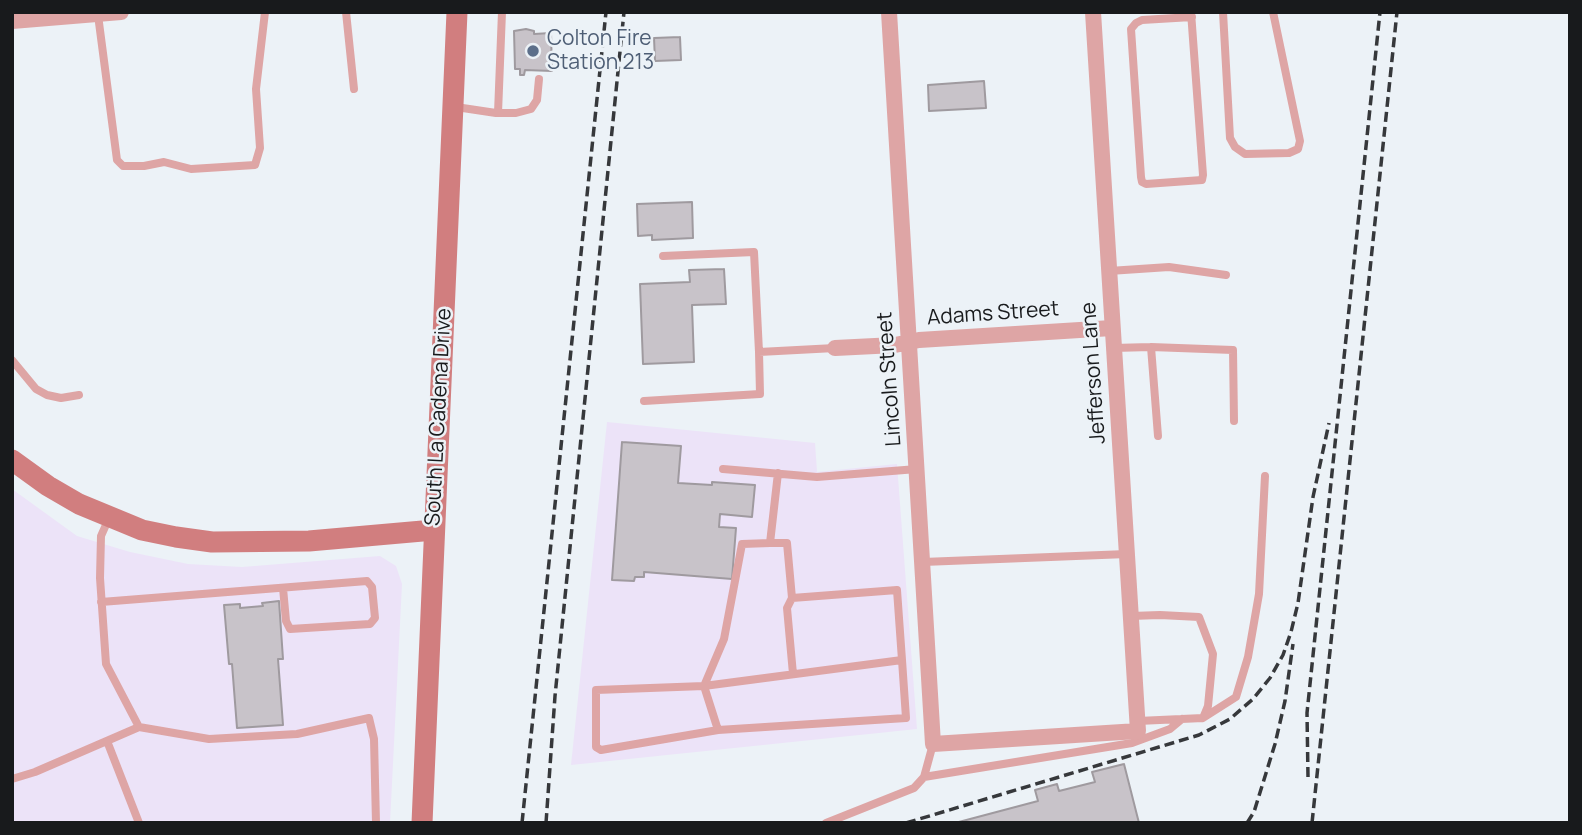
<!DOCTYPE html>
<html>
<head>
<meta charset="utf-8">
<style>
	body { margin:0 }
	#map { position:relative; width:1582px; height:835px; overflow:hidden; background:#ecf2f7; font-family:Manrope,sans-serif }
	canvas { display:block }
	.frame { position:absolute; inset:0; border:14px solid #181a1c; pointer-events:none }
</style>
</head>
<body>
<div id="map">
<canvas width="1582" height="835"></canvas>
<div class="frame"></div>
</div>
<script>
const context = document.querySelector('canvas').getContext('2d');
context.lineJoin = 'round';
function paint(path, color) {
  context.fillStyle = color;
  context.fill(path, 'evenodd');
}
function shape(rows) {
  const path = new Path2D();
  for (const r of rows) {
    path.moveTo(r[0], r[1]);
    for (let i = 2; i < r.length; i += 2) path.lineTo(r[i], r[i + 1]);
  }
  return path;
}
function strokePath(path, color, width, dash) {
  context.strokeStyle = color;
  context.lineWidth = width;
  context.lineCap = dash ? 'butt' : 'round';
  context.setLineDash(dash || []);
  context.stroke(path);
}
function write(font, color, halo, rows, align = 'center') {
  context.font = font + ' Manrope,sans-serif';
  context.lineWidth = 5;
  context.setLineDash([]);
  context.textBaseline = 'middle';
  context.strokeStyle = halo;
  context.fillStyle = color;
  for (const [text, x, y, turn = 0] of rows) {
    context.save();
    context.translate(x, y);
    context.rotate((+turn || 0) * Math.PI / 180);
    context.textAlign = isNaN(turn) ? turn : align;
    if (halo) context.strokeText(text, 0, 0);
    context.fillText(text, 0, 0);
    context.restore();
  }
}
const industrial = shape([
	[607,422,815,443,817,472,897,464,917,729,571,765],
	[12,489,77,536,130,552,188,564,242,567,380,556,396,566,402,584,390,823,12,823]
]);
const building = shape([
	[526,29,534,31,534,34,551,33,552,71,525,70,524,75,520,75,520,69,515,69,514,31,526,29],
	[680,37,681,60,655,61,654,38,680,37],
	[984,81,986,108,929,111,928,85,984,81],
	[692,202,693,238,652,240,652,235,638,236,637,204,692,202],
	[724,269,726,304,692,305,694,362,643,364,640,284,690,282,689,270,724,269],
	[622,442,681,446,678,483,712,485,712,482,755,485,752,517,720,514,719,527,736,528,732,579,644,572,644,577,635,577,634,581,612,580,622,442],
	[279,601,283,659,278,659,283,725,237,728,232,664,229,664,224,605,240,604,240,608,263,606,262,603,279,601],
	[1124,764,1139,823,955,823,1038,801,1035,790,1057,784,1059,791,1095,782,1092,772,1124,764]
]);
const service = shape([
	[346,12,354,89],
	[1191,12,1203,175,1202,180,1146,184,1142,182,1141,177,1131,29,1136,23,1142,20,1192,17],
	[1223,12,1230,138,1235,147,1245,154,1289,153,1298,149,1300,141,1273,12],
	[98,15,117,160,123,166,144,166,164,162,191,169,255,165,260,148,256,89,265,12],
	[456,107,496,113,516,113,531,109,537,100,539,79],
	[498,113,502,12],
	[663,256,754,252,759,352,835,348],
	[1109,271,1169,267,1226,275],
	[1151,347,1233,350,1234,421],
	[1113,348,1151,347,1158,436],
	[12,360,36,389,47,395,61,398,79,395],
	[644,401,760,394,759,352],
	[723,469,817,477,917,469],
	[109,518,101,536,100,578,106,664,139,727],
	[770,543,787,543,792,598,897,590,902,660],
	[923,562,1127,554],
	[792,598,787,608,793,674],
	[101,602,367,581,372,587,375,618,370,624,290,629,286,621,283,588],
	[1131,616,1160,615,1199,617,1213,654,1208,706,1203,718,1138,721],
	[1203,718,1236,697,1248,657,1259,594,1265,476],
	[718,730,906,718,902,660,704,686,718,730,601,750,596,747,596,690,704,686,724,639,742,544,770,543,778,473],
	[107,741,139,823],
	[924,777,1132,743,1170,729,1182,719],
	[12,779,35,772,139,727,209,739,297,734,369,718,374,739,376,823],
	[826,823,914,788,924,777,933,744]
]);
const minor = shape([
	[889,12,933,744,1138,731,1093,12],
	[12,21,121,12],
	[835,348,895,345,919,340,1112,328]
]);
const secondary = shape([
	[12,460,48,486,79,504,142,530,176,537,212,542,309,541,434,530],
	[422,823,457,12]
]);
const rail = shape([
	[1308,777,1307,713,1380,12],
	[522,823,606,12],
	[546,823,555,696,624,12],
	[906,823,1199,735,1230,719,1253,699,1270,678,1283,655,1291,632,1298,603,1313,497,1329,423],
	[1247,823,1254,812,1275,744,1285,701,1293,644],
	[1312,823,1397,12]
]);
const markers = [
	[533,51,7,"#5c6f8a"]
];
const serviceNames = [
	["Colton Fire",547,39],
	["Station 213",547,63]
];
const streetNames = [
	["Adams Street",993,314,-4],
	["Jefferson Lane",1094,373,-94],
	["Lincoln Street",890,379,-94],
	["South La Cadena Drive",439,417,-87]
];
paint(industrial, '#ece3f8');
paint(building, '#c8c3c9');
strokePath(building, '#9f9a9f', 2);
strokePath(service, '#dea5a5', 8);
strokePath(minor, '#dea5a5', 16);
strokePath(secondary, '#d17e7f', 21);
strokePath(rail, '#36383b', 3.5, [10, 5]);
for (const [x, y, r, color] of markers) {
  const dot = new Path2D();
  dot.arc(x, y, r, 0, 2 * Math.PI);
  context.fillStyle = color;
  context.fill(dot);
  strokePath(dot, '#ecf2f7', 2.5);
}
write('21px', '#4e5e75', '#ecf2f7', serviceNames, 'left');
write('21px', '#181a1c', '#ecf2f7', streetNames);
</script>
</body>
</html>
